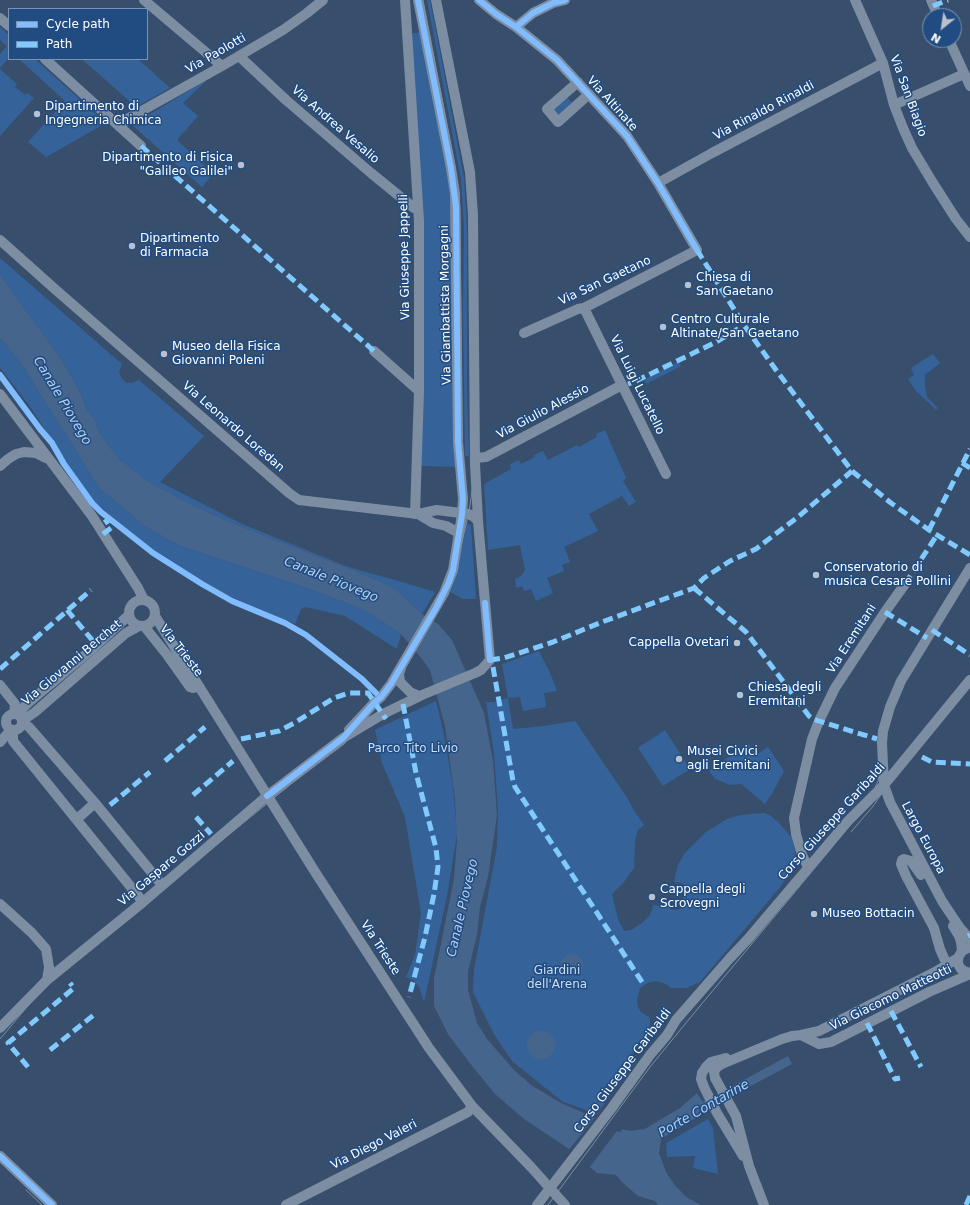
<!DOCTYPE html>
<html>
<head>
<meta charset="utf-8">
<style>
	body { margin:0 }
	#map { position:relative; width:970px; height:1205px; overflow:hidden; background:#374f6c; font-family:"DejaVu Sans",sans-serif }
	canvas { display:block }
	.legend { position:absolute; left:8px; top:8px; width:140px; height:52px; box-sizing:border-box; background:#214c82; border:1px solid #7a94b4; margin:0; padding:5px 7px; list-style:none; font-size:12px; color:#fff }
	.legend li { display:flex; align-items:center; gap:8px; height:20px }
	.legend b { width:20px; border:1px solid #7a94b4 }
	.north { position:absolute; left:922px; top:8px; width:40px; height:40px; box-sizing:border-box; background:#214c82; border:1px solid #7a94b4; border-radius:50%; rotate:210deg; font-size:11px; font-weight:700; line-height:16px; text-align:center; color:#fff }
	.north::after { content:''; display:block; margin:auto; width:14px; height:18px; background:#b9c1cc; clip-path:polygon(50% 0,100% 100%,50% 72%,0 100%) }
</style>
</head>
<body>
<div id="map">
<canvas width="970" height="1205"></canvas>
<ul class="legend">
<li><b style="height:5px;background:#80bcff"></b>Cycle path</li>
<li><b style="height:5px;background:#80caff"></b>Path</li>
</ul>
<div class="north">N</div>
</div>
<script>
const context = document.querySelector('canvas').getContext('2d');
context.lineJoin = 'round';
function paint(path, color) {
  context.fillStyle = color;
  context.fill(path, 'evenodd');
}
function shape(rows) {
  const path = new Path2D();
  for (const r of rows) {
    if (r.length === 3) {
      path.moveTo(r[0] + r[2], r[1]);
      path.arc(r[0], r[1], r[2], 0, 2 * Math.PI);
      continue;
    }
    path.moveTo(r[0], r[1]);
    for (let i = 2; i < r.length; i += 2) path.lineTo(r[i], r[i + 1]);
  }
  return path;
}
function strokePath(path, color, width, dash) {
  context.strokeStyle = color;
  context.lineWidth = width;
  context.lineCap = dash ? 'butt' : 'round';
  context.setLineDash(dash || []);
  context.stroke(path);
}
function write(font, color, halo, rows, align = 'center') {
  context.font = font + ' "DejaVu Sans",sans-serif';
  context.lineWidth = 3;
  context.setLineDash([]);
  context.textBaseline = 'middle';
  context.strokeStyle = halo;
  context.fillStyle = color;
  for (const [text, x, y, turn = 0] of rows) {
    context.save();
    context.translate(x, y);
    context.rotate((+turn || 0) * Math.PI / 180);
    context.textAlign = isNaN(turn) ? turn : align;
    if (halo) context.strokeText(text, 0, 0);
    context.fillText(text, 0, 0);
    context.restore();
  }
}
const green = shape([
	[427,0,430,0,464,178,467,225,467,390,469,456,465,456,463,315,464,226,461,179],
	[0,27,9,35,9,58,0,68,0,54,7,46,0,40],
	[425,32,451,183,452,210,452,362,458,467,421,466,411,35,414,33],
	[19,59,35,59,106,123,46,157,28,142,65,101],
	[82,59,138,59,170,88,136,107],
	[0,69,17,84,15,87,25,95,27,93,34,98,0,136],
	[208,79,183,103,198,116,177,140,213,174,202,187,132,125],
	[565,95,572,103,558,115,551,108],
	[0,258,122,364,119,372,121,377,123,380,127,383,132,383,139,380,204,436,160,482,242,524,348,567,402,582,435,592,422,614,394,588,370,577,227,521,186,502,149,482,127,467,121,461,109,446,98,431,95,420,86,409,81,394,62,360,0,275],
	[0,338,19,360,100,489,145,526,178,545,307,588,362,609,377,618,401,634,397,649,345,616,306,607,301,609,295,624,249,605,217,590,193,576,154,550,129,531,93,501,70,468,29,405,0,368],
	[933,354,940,363,925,375,925,387,927,397,938,408,936,410,916,391,908,379,914,375,911,368],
	[679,361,681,366,646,384,644,380],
	[605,430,626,478,623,481,636,502,629,506,622,496,589,514,598,531,564,547,570,562,562,565,564,571,547,578,553,593,536,601,531,589,524,591,522,586,516,588,515,579,521,576,525,570,520,545,488,550,484,484,511,469,510,464,519,460,521,464,535,457,534,455,543,451,548,460,577,445,579,447,597,437,596,434],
	[466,524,469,524,471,526,476,599,463,599,450,592,456,573,465,525],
	[539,651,551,675,557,691,544,693,546,707,523,711,520,697,508,698,513,729,544,726,575,721,628,799,633,809,644,825,638,830,635,840,634,868,624,882,612,894,618,919,624,931,631,930,642,923,649,916,652,910,653,905,670,907,670,909,679,910,682,907,684,886,682,883,674,882,678,865,684,854,706,832,727,819,741,815,751,814,765,813,771,816,780,824,792,838,795,852,794,863,791,870,781,886,700,982,686,988,671,988,666,984,656,981,650,982,644,985,640,988,637,1000,638,1007,641,1012,650,1018,649,1036,643,1040,602,1093,600,1099,605,1103,599,1111,597,1110,595,1113,563,1102,512,1061,494,1034,473,992,474,970,497,847,498,812,494,753,486,702,494,702,508,698,502,664],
	[436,701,444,735,453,787,457,834,447,896,424,1002,419,987,414,981,406,977,415,955,421,913,405,817,382,763,375,730],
	[665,730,690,769,663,786,638,748],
	[748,743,756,755,768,747,784,771,773,792,765,804,741,784,730,785,715,779,709,771],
	[708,1119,713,1128,718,1174,693,1168,695,1156,667,1157,666,1143]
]);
const water = shape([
	[0,275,62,360,81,394,86,409,95,420,98,431,109,446,121,461,127,466,149,482,186,502,227,521,370,577,394,588,422,614,439,625,452,640,484,713,493,761,497,815,488,877,480,907,477,935,468,971,468,990,477,1023,487,1039,514,1070,531,1085,561,1103,620,1129,631,1131,642,1129,643,1130,680,1108,697,1093,703,1102,788,1056,792,1064,732,1096,661,1139,659,1153,666,1172,674,1184,686,1197,701,1205,658,1205,655,1201,638,1196,623,1183,616,1175,597,1173,569,1149,524,1119,495,1094,469,1062,448,1034,434,1006,434,978,454,879,457,840,455,799,445,726,430,670,422,659,401,634,377,618,362,609,307,588,178,545,145,526,100,489,19,360,0,338],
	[572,965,11],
	[541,1045,14]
]);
const pier = shape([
	[595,1117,623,1128,620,1132,617,1131,589,1168,568,1151]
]);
const minor = shape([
	[144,0,222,66],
	[405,0,419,221,419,391,415,514],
	[479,0,496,14,516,27,557,60,627,136,658,183,697,250,584,308,578,309,524,333],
	[855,0,883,63,894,105,903,128,912,148,933,183,956,219,970,237],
	[931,0,938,16],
	[0,18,9,26],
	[516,27,533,13,553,3,565,0],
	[949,40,970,86],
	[239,56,286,100,371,173,414,208,418,207],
	[45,59,141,146],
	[578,82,547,109,558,122,589,94],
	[894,105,964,74],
	[120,126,129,118,222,66,283,30,307,13,323,0],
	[658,183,712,153,883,63],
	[0,240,56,290,289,493,299,500,418,514,437,510,468,514,473,516,478,521],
	[584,308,666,474],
	[374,351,419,391],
	[0,394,92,516,138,588,144,600],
	[475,458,486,457,622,385],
	[0,466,8,459,16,454,24,452,36,453,46,458],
	[418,514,433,523,446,526,459,533],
	[970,568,901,681,890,707,883,731,882,743,884,785,890,802,942,901,960,928,970,939],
	[142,613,13],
	[155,616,317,875,429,1048,472,1106,531,1167,565,1205],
	[144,626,168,656,190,687,193,688,198,686],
	[401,668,399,674,400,682,410,692,419,696],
	[0,685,15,704,14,714],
	[14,722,8],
	[17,714,28,703,91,650,129,615],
	[22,721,35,712,126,633,139,626],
	[22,723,29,727,95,803,162,885],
	[13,730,13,741,143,902],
	[349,730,375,702,381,697,391,684,444,593,453,570,462,514,463,499,458,442,455,194,451,168,418,0],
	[0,742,11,730],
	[77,819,95,803],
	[808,867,802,855,796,834,794,818,812,739,819,721,835,688,885,612,905,584],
	[921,875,911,861,904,859,902,860,901,864,906,876,934,928,940,949,947,965],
	[0,904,32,933,46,949,49,967,47,980],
	[953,926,959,936,961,942,962,951],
	[970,947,962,951,959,956,958,960,958,964,961,969,964,971,970,973],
	[0,1028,47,980,143,902,267,796,343,738,383,714,422,695,475,673,481,670,490,660,478,521,475,464,473,215,470,172,436,0],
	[801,1035,819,1044,831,1042,929,992,970,974],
	[726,1058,711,1062,706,1067,702,1073,701,1079,704,1087,717,1113,743,1156],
	[0,1156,52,1205],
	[286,1205,468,1112,472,1106],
	[537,1205,611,1109,650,1055,667,1035,676,1020,730,958,748,939,848,821,884,785,970,680],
	[764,1205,749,1166,736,1116,715,1078,714,1072,717,1067,722,1064,782,1039,792,1036,801,1035,819,1031,935,972,958,958]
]);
const tram = shape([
	[423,0,455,167,460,207,462,442,465,510],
	[851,832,874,805,884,790,887,780,885,755],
	[133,906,336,740,354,727],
	[0,1039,32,1001,64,969,291,784,344,744,369,715,392,685,415,650,444,601,454,575,469,512,473,484,470,219,467,174,433,0],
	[0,1158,50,1205],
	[26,1190,42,1205],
	[548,1205,650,1067,690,1018,829,851,869,801,878,781,880,772,880,739,881,727,898,682,940,611,970,563]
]);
const quiet = shape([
	[933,6,948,0],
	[141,146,374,351],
	[697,250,744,325,776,370,852,471,891,503,929,530,970,555],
	[636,381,716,342,741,327],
	[628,384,631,383],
	[962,463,970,468],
	[929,530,970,449],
	[103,534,111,528,105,519],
	[905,584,937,535],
	[694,588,746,632,809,716,813,719,819,721,877,739],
	[67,610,93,641],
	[885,612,927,638],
	[932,630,970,655],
	[490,660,504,658,553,642,602,622,694,588,704,578,730,561,756,549,765,542,798,517,852,471],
	[493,667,513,781,515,787,644,985],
	[0,669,91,590],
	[403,704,416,773,436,848,438,867,434,894,425,937,409,997],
	[241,739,279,731,296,722,334,698,349,693,368,693,386,719],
	[922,757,932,762,970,764],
	[165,761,205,727],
	[193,795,233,761],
	[110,805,150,772],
	[196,817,211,834],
	[968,936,970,935],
	[891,1011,921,1067],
	[867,1023,895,1079,900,1078],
	[50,1050,95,1014],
	[28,1067,8,1043,74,988,70,983],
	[966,1205,970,1196]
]);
const cycleway = shape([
	[479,0,496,14,516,27,557,60,627,136,658,183,697,250],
	[516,27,533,13,553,3,565,0],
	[0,375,40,429,52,443,64,464,92,503,101,512,153,553,202,584,232,601,285,623,306,635,362,679,376,693],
	[485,603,490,660],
	[267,796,343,738,375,702,381,697,391,684,436,608,449,582,453,570,462,514,463,499,458,442,456,207,451,168,418,0],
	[0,1156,52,1205]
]);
const markers = [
	[37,114,4,"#b9c1cc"],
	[241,165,4,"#b9c1cc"],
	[132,246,4,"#b9c1cc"],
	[688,285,4,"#b9c1cc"],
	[663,327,4,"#b9c1cc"],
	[164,354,4,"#b9c1cc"],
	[816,575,4,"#b9c1cc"],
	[737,643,4,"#b9c1cc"],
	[740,695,4,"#b9c1cc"],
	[679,759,4,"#b9c1cc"],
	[652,897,4,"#b9c1cc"],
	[814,914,4,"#b9c1cc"]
];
const streetNames = [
	["Via Paolotti",216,54,-30],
	["Via San Biagio",908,96,70],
	["Via Altinate",612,104,48],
	["Via Rinaldo Rinaldi",764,111,-28],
	["Via Andrea Vesalio",335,125,41],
	["Via Giuseppe Jappelli",405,257,-91],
	["Via San Gaetano",605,281,-25],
	["Via Giambattista Morgagni",446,305,-91],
	["Via Luigi Lucatello",637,385,64],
	["Via Giulio Alessio",543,412,-28],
	["Via Leonardo Loredan",233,427,41],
	["Via Eremitani",852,639,-57],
	["Via Trieste",181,651,52],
	["Via Giovanni Berchet",72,663,-40],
	["Corso Giuseppe Garibaldi",832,822,-48],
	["Largo Europa",923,838,62],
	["Via Gaspare Gozzi",162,869,-40],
	["Via Trieste",380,948,57],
	["Via Giacomo Matteotti",891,998,-26],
	["Corso Giuseppe Garibaldi",623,1071,-53],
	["Via Diego Valeri",374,1145,-27]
];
const poiNames = [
	["Dipartimento di",45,107],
	["Ingegneria Chimica",45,121],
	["Dipartimento di Fisica",233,158,"right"],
	["\"Galileo Galilei\"",233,172,"right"],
	["Dipartimento",140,239],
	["di Farmacia",140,253],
	["Chiesa di",696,278],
	["San Gaetano",696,292],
	["Centro Culturale",671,320],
	["Altinate/San Gaetano",671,334],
	["Museo della Fisica",172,347],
	["Giovanni Poleni",172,361],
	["Conservatorio di",824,568],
	["musica Cesare Pollini",824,582],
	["Cappella Ovetari",729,643,"right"],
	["Chiesa degli",748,688],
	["Eremitani",748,702],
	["Musei Civici",687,752],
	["agli Eremitani",687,766],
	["Cappella degli",660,890],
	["Scrovegni",660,904],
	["Museo Bottacin",822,914]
];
const parkNames = [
	["Parco Tito Livio",413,749],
	["Giardini",557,971],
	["dell'Arena",557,985]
];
const waterNames = [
	["Canale Piovego",62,401,59],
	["Canale Piovego",331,580,22],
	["Canale Piovego",463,908,-77],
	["Porte Contarine",704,1109,-30]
];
paint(green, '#356399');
paint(water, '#46658c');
paint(pier, '#374f6c');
strokePath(minor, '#7d8ea2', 10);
strokePath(tram, '#7e8fa2', 1);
strokePath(quiet, '#80caff', 5, [10, 5]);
strokePath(cycleway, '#80bcff', 6);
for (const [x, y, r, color] of markers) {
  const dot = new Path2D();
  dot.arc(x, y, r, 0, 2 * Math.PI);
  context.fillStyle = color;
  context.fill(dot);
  strokePath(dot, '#214c82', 1.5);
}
write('12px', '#fff', '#214c82', streetNames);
write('12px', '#fff', '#214c82', poiNames, 'left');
write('12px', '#ccdff6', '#214c82', parkNames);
write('italic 13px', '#b3d0f0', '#214c82', waterNames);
</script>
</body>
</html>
